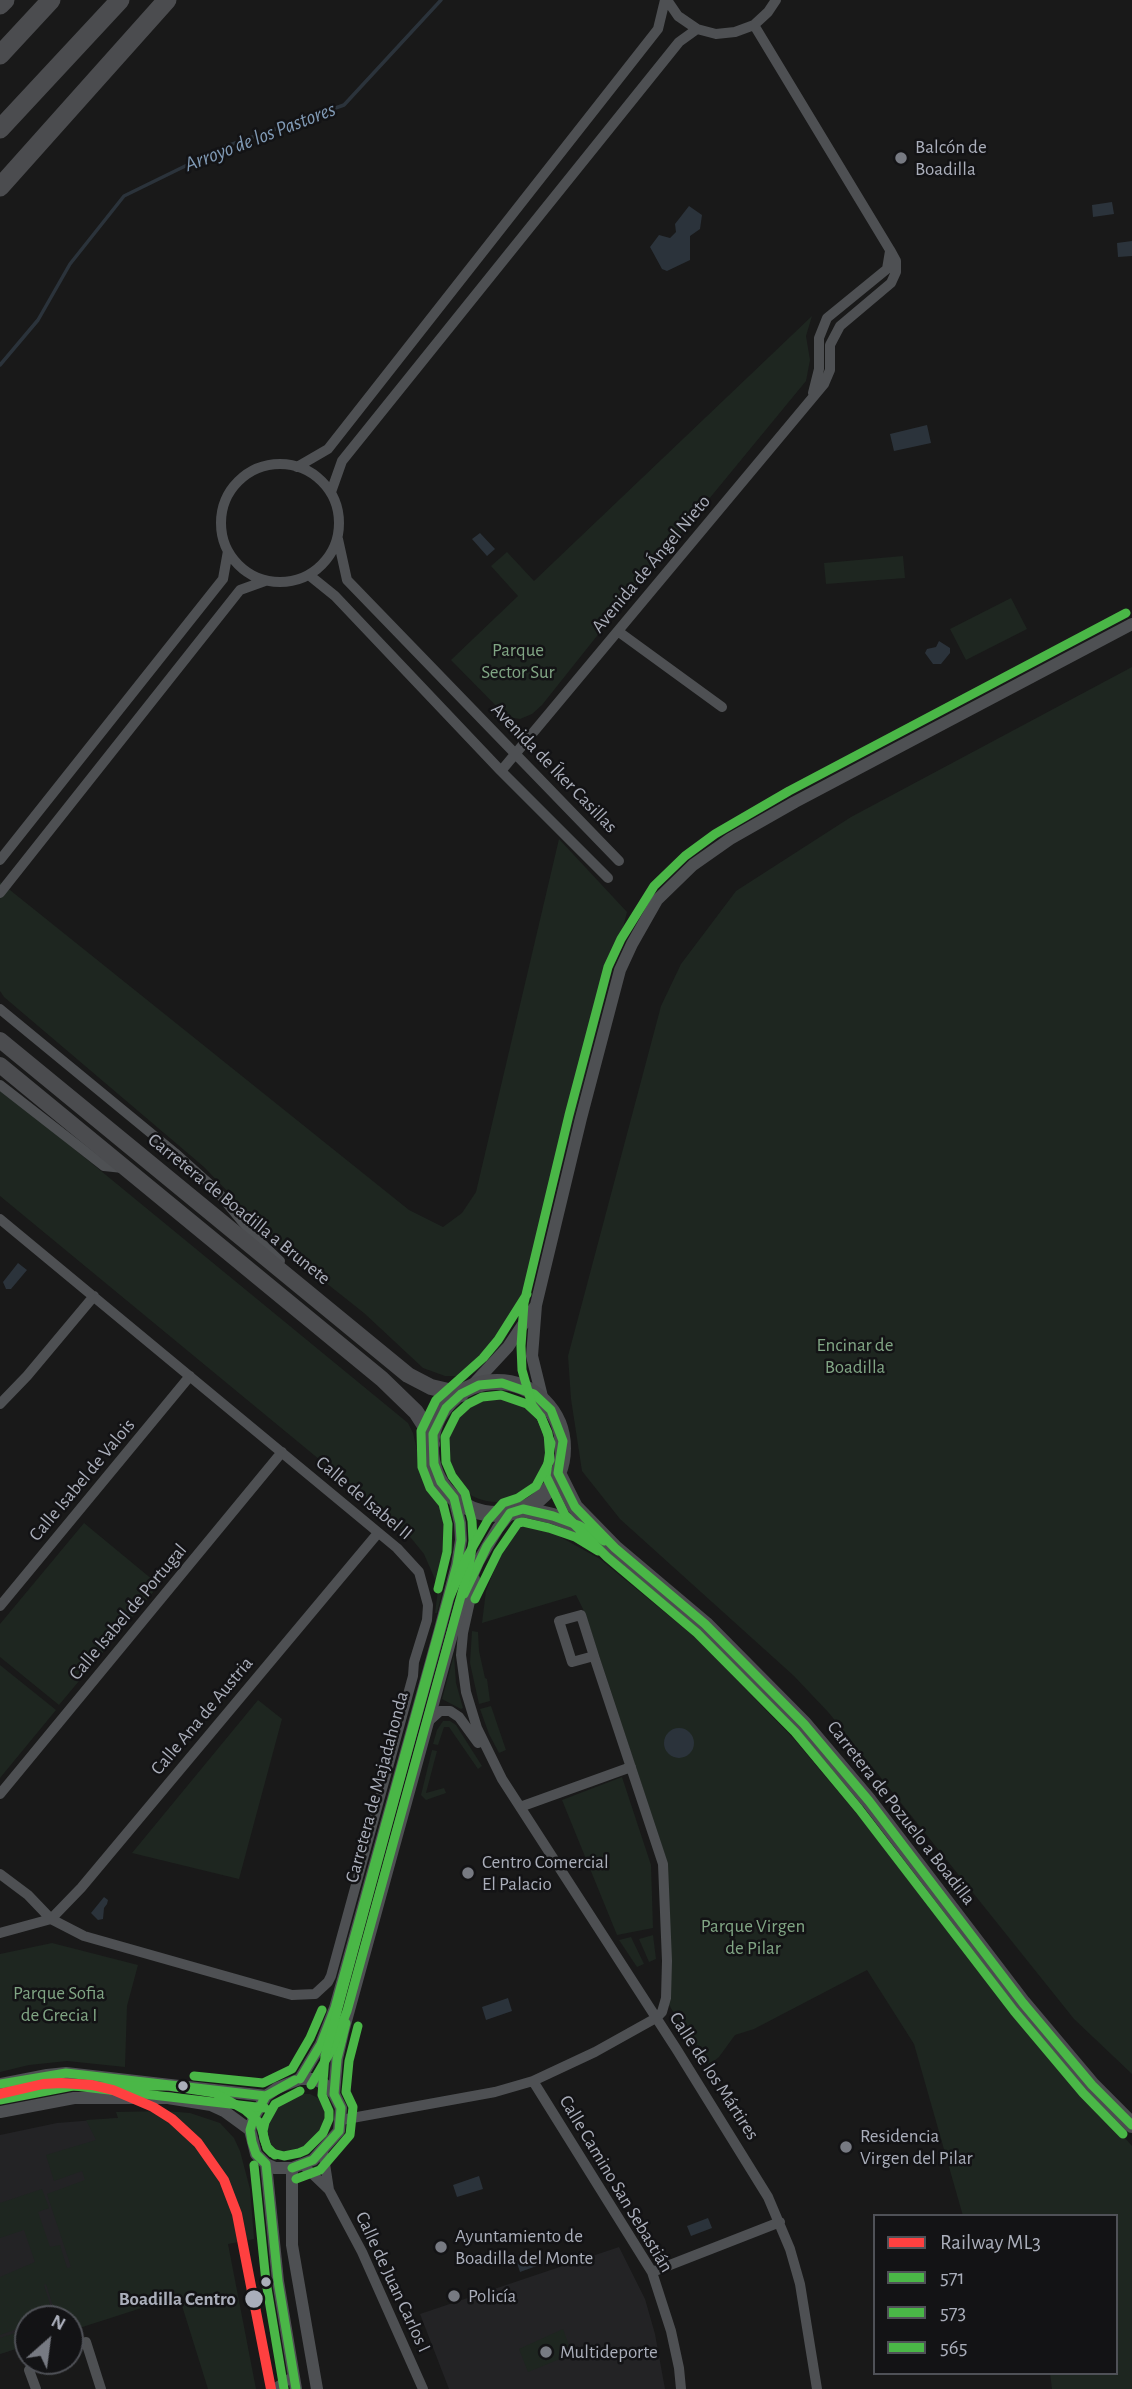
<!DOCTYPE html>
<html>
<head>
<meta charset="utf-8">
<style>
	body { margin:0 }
	#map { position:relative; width:1132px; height:2389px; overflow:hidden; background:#191919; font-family:"Alegreya Sans",sans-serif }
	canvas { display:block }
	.legend { position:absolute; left:873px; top:2214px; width:245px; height:161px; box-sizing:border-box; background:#131315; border:2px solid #4f5157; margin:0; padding:9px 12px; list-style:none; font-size:21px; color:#aaaeba }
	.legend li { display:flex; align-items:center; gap:14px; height:35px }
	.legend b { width:35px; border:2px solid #4f5157 }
	.north { position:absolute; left:14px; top:2305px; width:70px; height:70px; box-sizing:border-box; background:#131315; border:2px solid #4f5157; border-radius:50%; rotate:28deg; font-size:19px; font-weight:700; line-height:28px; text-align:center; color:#aaaeba }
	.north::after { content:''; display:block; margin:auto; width:24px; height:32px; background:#777a82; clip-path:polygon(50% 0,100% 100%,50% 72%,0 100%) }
</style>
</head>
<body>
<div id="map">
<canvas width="1132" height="2389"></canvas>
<ul class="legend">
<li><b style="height:9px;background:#ff4040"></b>Railway ML3</li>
<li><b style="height:9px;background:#4ab747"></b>571</li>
<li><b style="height:9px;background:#4ab747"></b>573</li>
<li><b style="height:9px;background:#4ab747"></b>565</li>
</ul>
<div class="north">N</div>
</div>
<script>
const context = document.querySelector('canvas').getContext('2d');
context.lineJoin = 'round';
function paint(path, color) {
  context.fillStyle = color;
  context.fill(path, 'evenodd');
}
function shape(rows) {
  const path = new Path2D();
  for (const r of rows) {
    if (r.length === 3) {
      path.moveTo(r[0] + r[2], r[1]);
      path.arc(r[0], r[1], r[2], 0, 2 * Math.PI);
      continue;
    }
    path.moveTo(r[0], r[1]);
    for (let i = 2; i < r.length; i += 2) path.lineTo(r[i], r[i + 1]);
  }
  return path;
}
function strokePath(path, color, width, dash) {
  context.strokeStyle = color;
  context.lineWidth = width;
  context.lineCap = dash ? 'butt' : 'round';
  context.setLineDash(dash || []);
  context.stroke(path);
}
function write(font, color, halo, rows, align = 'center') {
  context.font = font + ' "Alegreya Sans",sans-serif';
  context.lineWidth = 5;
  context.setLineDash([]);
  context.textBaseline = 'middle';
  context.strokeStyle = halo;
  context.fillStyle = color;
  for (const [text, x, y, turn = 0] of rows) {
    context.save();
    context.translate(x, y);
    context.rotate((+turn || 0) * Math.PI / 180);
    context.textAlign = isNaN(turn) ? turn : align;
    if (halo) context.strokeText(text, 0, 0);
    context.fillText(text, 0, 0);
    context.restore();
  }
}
const built = shape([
	[119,2118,70,2331,70,2319,28,2319,28,2345,0,2354,0,2135,57,2123],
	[619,2247,645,2299,655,2334,665,2389,449,2389,420,2314]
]);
const green = shape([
	[812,316,806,336,810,360,806,381,616,612,542,705,532,714,520,719,507,717,451,660,518,596,491,566,507,552,534,581],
	[903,556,905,578,826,584,824,563],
	[1011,598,1027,629,966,660,950,629],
	[1132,667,1132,2074,1074,2019,829,1713,794,1676,620,1519,582,1471,571,1399,568,1356,661,1006,681,964,736,891,851,817],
	[559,839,627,912,530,1290,502,1345,479,1370,469,1376,445,1376,423,1368,364,1313,282,1248,204,1167,4,997,0,991,0,882,409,1210,443,1227,462,1213,476,1192],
	[0,1088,408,1423,413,1433,425,1484,452,1526,453,1547,437,1613,435,1613,438,1590,434,1577,424,1554,411,1538,360,1493,0,1196],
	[497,1449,53],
	[528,1519,600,1559,696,1638,794,1739,867,1826,977,1970,1132,2146,1132,2389,1052,2389,1050,2373,1116,2373,1116,2216,963,2216,914,2044,867,1970,754,2029,735,2035,719,2057,709,2065,690,2039,669,2005,668,1864,585,1613,576,1595,482,1623,486,1591,495,1568,497,1553],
	[84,1523,159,1585,59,1705,0,1657,0,1624],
	[472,1631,478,1632,479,1651,485,1678,487,1679,490,1701,479,1704,470,1663],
	[454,1655,456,1683,463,1708,461,1709,442,1699],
	[0,1665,56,1710,0,1778],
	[258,1700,282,1719,239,1879,132,1853],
	[491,1706,506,1750,499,1753,489,1734,480,1709],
	[443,1721,450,1721,456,1725,482,1766,478,1769,449,1727,444,1727,438,1745,433,1744,437,1730],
	[432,1750,437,1751,426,1793,444,1788,446,1793,426,1800,421,1795],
	[622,1777,651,1865,653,1928,617,1935,562,1800],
	[653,1935,656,1959,649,1962,639,1939],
	[631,1937,644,1964,637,1967,619,1940],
	[52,1943,138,1965,127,2006,125,2067,67,2061,29,2065,0,2072,0,1954],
	[325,2051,333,2055,329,2078,314,2071],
	[296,2094,310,2094,318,2098,324,2104,328,2117,323,2132,314,2144,300,2153,289,2155,278,2153,270,2146,266,2137,265,2127,277,2106],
	[166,2111,190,2113,220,2123,234,2138,240,2151,250,2189,254,2239,228,2244,256,2389,208,2389,179,2296,70,2331,70,2319,57,2319,46,2284,44,2285,54,2317,28,2319,28,2325,0,2335,0,2277,35,2262,24,2230,0,2238,0,2203,42,2189,49,2208,38,2212,50,2247,60,2245,67,2268,71,2267,47,2194,85,2180,82,2171,54,2181,46,2155,96,2140,86,2120,118,2118,116,2112],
	[28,2329,28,2345,0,2354,0,2338],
	[563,2329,572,2354,528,2372,519,2349]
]);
const water = shape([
	[1112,202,1114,214,1093,217,1092,205],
	[689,206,702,215,700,229,690,236,690,260,667,271,662,269,650,247,659,235,670,238,676,232,675,224],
	[1132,241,1132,256,1118,257,1117,243],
	[927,425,931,443,894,451,890,434],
	[480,533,495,549,487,556,472,539],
	[939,641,950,648,950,653,941,664,933,664,925,653,927,649,936,647],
	[18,1263,27,1270,11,1289,6,1289,3,1282],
	[679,1743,15],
	[104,1897,108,1900,107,1904,104,1908,103,1919,98,1920,91,1913],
	[508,1998,512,2011,486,2020,482,2007],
	[479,2176,483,2189,457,2197,453,2185],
	[708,2218,712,2228,691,2236,687,2226],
	[538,2253,542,2264,520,2272,516,2260]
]);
const stream = shape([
	[0,365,38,320,70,264,124,196,224,147,344,105,441,0]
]);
const minor = shape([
	[667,0,678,16,697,29,716,34,735,32,754,25,768,12,776,0],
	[813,393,819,369,819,338,827,318,887,269,890,251],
	[280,523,59],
	[297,467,328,449,658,29,665,0],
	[331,492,342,461,679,42,697,29],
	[338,539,347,580,619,861],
	[309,575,335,596,501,771,608,878],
	[619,632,722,707],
	[501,771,824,384,830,370,830,345,840,326,891,283,896,272,896,261,890,250,754,25],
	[0,860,223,579,228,551],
	[0,893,240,590,265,581],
	[0,1009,175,1153,216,1190,256,1238,280,1261],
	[0,1085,104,1166,123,1168],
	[0,1219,397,1548,419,1572,428,1605,427,1620,414,1662,413,1676,331,1976,328,1982,315,1994,292,1995,84,1936,51,1919,28,1895,0,1874],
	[0,1404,27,1376,94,1296],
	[475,1579,463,1633,461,1655,466,1692,477,1728,502,1779,677,2050,768,2197,790,2249,800,2284,817,2389],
	[0,1606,190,1376],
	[581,1615,594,1656,572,1662,559,1621,581,1615],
	[430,1720,440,1711,450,1711,459,1717,478,1743],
	[0,1794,282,1452],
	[520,1807,631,1767],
	[51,1919,81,1888,378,1533],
	[0,1933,51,1919],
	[533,2081,652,2272,671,2331,679,2368,681,2389],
	[341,2120,495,2092,533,2081,595,2052,656,2018,662,2012,666,1998,667,1961,663,1864,594,1656],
	[323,2151,329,2190],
	[303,2165,329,2190,362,2252,423,2389],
	[652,2272,780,2222],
	[86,2342,101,2389],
	[29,2370,36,2389],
	[274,2389,294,2376]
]);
const tertiary = shape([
	[469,1389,508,1347,536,1305],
	[543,1401,532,1356,536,1305,581,1118,620,970,632,944,657,900,693,865,730,839,795,802,1132,624],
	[300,2079,321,2044,335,2008,439,1633,457,1565,461,1540,460,1523,454,1498],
	[300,2079,314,2079,324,2084,334,2094,341,2108,339,2131,313,2160,292,2168,275,2168,266,2164,256,2154,250,2130,254,2117,266,2096,277,2088,300,2079],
	[0,2084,47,2075,66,2073,266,2096],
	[334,2094,337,2059,343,2032,461,1602,478,1562,498,1528,510,1513],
	[0,2112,74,2098,168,2098,211,2105,224,2111,250,2130],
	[266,2164,278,2281,296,2389],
	[292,2168,292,2245,317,2389]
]);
const primary = shape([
	[0,1040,408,1375,431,1387,461,1394],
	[0,1065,382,1379,416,1412,427,1429,432,1444],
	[497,1448,66],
	[558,1473,575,1507,615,1548,705,1624,804,1724,869,1801,1023,2003,1092,2085,1132,2125],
	[523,1509,553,1516,580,1526,595,1535]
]);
const motorway = shape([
	[0,5,5,0],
	[0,55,51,0],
	[0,129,120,0],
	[0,187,167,0]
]);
const bus1 = shape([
	[464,1594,487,1546,510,1513,523,1509,553,1516,580,1526,604,1541],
	[300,2079,321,2044,335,2008,457,1565,461,1540,460,1523,454,1498,441,1482,434,1464,433,1434,446,1408,461,1394,479,1385,502,1383,534,1394,551,1410,563,1441,558,1473,575,1507,615,1548,705,1624,804,1724,869,1801,1023,2003,1092,2085,1132,2125],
	[0,2084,66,2073,266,2096],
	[266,2164,256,2154,252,2142,250,2130,254,2117,266,2096,295,2080],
	[266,2164,278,2281,296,2389],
	[292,2168,313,2160,339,2131,341,2108,334,2094,337,2059,346,2023]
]);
const bus2 = shape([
	[475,1599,498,1552,518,1523,523,1522,549,1528,575,1537,598,1551],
	[311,2085,332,2049,347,2011,469,1567,473,1541,472,1521,465,1493,452,1476,446,1462,445,1437,456,1415,468,1404,482,1397,501,1395,527,1404,541,1417,551,1443,546,1476,565,1515,607,1557,697,1633,795,1732,859,1809,1014,2011,1083,2093,1123,2134],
	[2,2096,66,2085,265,2108],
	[275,2155,267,2147,264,2139,263,2131,265,2122,275,2104,300,2091],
	[254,2165,266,2282,284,2389],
	[296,2179,320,2170,350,2135,353,2107,346,2092,349,2061,358,2026]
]);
const bus3 = shape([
	[438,1589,447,1552,448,1524,443,1504,430,1488,422,1467,421,1431,436,1400,483,1358,498,1340,527,1294],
	[194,2076,263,2083,292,2069,310,2038,322,2010],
	[0,2100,73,2086,169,2086,215,2093,245,2110,260,2123,267,2148,272,2153,284,2156,299,2153,306,2150,323,2133,329,2119,329,2111,322,2095,325,2056,449,1599,467,1557,488,1520,503,1503,518,1498,536,1486,550,1460,548,1433,541,1417,532,1405,522,1370,521,1346,524,1303,569,1115,608,967,621,939,654,886,685,856,715,834,789,791,1126,613]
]);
const rail1 = shape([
	[0,2094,43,2084,61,2083,92,2085,113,2090,153,2107,172,2119,198,2143,224,2180,237,2214,271,2389]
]);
const markers = [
	[901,158,7,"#777a82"],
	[468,1873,7,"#777a82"],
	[183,2086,6,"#aaaeba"],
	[846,2147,7,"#777a82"],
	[441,2247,7,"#777a82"],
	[266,2282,6,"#aaaeba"],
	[454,2296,7,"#777a82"],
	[254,2299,10,"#aaaeba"],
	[546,2352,7,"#777a82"]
];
const poiNames = [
	["Balcón de",915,147],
	["Boadilla",915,169],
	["Centro Comercial",482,1862],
	["El Palacio",482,1884],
	["Residencia",860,2136],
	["Virgen del Pilar",860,2158],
	["Ayuntamiento de",455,2236],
	["Boadilla del Monte",455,2258],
	["Policía",468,2296],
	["Multideporte",560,2352]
];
const streetNames = [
	["Avenida de Ángel Nieto",651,564,-50],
	["Avenida de Íker Casillas",554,768,46],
	["Carretera de Boadilla a Brunete",239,1209,39],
	["Calle Isabel de Valois",82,1480,-50],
	["Calle de Isabel II",364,1498,40],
	["Calle Isabel de Portugal",128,1612,-50],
	["Calle Ana de Austria",202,1716,-50],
	["Carretera de Majadahonda",377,1787,-75],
	["Carretera de Pozuelo a Boadilla",901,1813,52],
	["Calle de los Mártires",714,2076,57],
	["Calle Camino San Sebastián",616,2184,59],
	["Calle de Juan Carlos I",393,2282,65]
];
const parkNames = [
	["Parque",518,650],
	["Sector Sur",518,672],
	["Encinar de",855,1345],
	["Boadilla",855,1367],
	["Parque Virgen",753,1926],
	["de Pilar",753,1948],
	["Parque Sofia",59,1993],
	["de Grecia I",59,2015]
];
const stopNames = [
	["Boadilla Centro",236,2299]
];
const waterNames = [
	["Arroyo de los Pastores",260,137,-21]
];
paint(built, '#232325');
paint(green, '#1e2620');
paint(water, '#2b333b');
strokePath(stream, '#2b333b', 3.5);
strokePath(minor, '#4e5053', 10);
strokePath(tertiary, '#4e5053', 12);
strokePath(primary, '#4b4c4f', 16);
strokePath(motorway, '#4b4c4f', 19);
strokePath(bus1, '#4ab747', 9);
strokePath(bus2, '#4ab747', 9);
strokePath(bus3, '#4ab747', 9);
strokePath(rail1, '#ff4040', 10);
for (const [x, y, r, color] of markers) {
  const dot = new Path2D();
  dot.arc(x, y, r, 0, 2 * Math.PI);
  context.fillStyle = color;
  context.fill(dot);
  strokePath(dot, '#131315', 2.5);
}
write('19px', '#aaaeba', '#131315', poiNames, 'left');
write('19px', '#aaaeba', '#131315', streetNames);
write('19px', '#80a584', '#131315', parkNames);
write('bold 19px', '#aaaeba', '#131315', stopNames, 'right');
write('italic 21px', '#809ab5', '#131315', waterNames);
</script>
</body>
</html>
